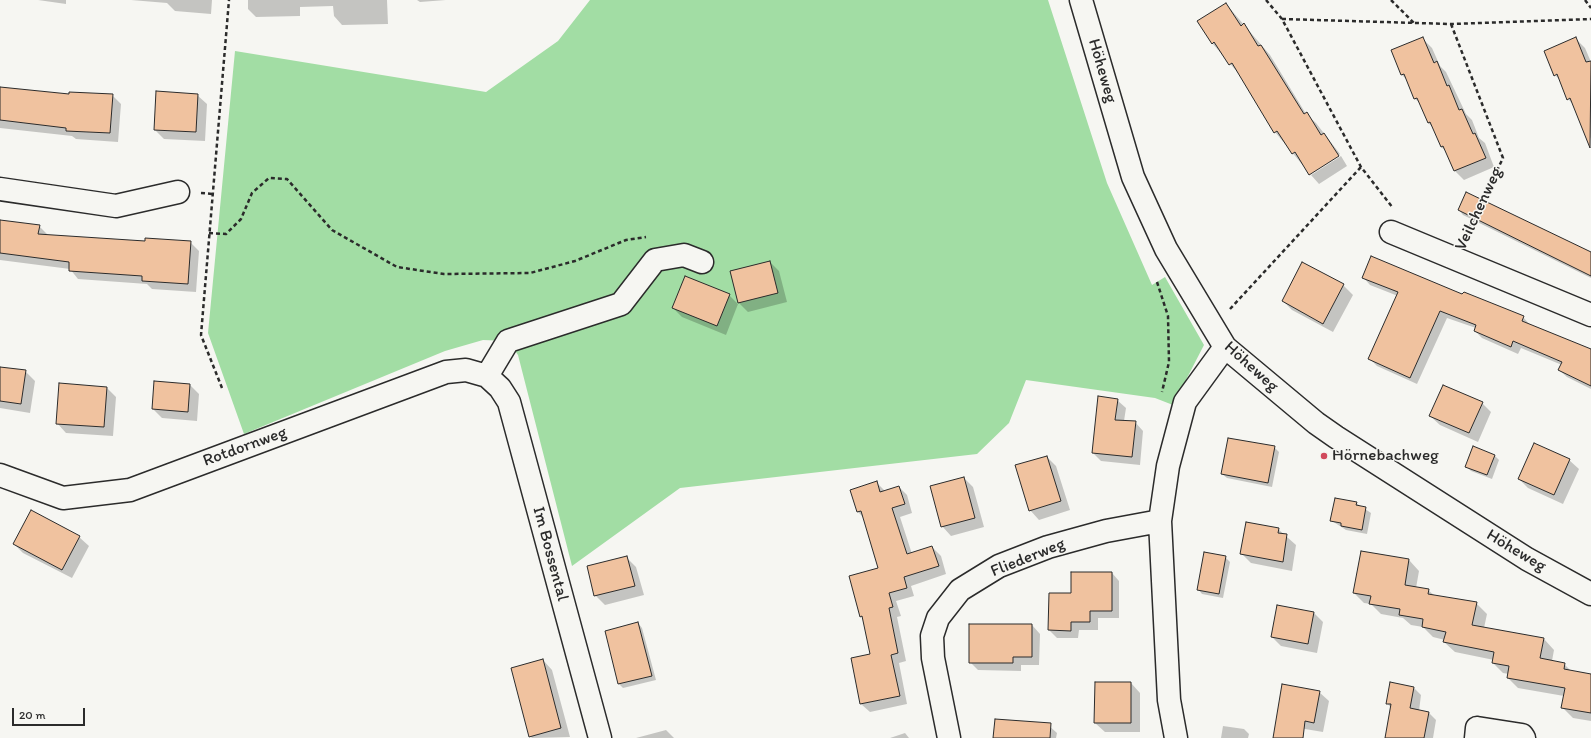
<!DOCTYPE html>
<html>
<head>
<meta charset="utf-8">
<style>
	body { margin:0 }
	#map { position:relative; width:1591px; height:738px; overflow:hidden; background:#f6f6f2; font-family:Itim,sans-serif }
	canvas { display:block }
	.scale { position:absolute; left:12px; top:708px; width:73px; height:18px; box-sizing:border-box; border:2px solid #2b2b2b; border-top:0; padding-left:5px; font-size:12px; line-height:14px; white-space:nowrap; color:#2b2b2b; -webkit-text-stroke:3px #f6f6f2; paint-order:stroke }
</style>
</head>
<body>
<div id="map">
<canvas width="1591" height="738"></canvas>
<div class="scale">20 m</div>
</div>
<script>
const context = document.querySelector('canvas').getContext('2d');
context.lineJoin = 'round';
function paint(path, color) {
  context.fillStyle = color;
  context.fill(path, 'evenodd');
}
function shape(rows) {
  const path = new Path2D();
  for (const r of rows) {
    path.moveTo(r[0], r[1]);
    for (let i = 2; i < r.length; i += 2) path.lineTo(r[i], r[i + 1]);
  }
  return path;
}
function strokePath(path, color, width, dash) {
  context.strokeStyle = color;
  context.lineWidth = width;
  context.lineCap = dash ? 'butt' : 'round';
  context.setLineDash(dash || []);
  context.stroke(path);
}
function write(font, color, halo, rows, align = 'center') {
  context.font = font + ' Itim,sans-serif';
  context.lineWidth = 3;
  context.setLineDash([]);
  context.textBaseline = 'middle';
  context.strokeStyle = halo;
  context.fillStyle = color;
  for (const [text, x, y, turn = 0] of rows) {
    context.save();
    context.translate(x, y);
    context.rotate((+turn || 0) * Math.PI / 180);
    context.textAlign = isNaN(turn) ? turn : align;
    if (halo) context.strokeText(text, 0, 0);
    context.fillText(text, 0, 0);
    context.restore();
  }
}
const green = shape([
	[590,0,1048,0,1107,183,1152,285,1165,277,1204,345,1173,405,1155,398,1026,380,1009,423,977,454,680,488,572,566,518,355,508,341,483,340,445,351,244,434,208,333,235,51,486,92,558,41]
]);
const shadow = shape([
	[38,0,66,0,66,4],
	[131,0,212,0,211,14,175,11,167,3],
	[248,0,387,0,388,24,342,25,334,16,333,6,300,7,300,16,256,17,248,9],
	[417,0,446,0,420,2],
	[1226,4,1270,55,1306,114,1316,123,1340,154,1311,173,1311,175,1275,132,1239,74,1212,43],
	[1423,39,1432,48,1440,66,1446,72,1466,114,1472,120,1479,138,1485,143,1494,167,1464,180,1454,170,1447,152,1441,147,1434,128,1428,123,1421,104,1415,99,1408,81,1402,75,1392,51],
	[1576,39,1585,48,1591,62,1591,139,1574,105,1568,99,1561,81,1555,75],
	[0,88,69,95,112,95,121,104,118,142,76,139,72,136,0,128],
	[197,95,207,104,205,141,164,139,155,130],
	[1341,156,1347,166,1319,184,1311,175],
	[1459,210,1591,254,1591,278,1463,215],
	[0,221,39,226,48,235,146,242,190,242,199,251,196,292,152,289,147,284,78,279,70,269,0,260],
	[770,262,779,271,787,302,748,312,739,303,731,271],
	[1303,264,1343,285,1353,295,1333,332,1292,310,1283,301],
	[1363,277,1463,296,1523,317,1530,325,1591,350,1591,389,1567,377,1559,370,1562,365,1521,348,1518,354,1482,338,1475,331,1476,328,1447,318,1417,384,1377,366,1370,359,1398,296,1370,285],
	[729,295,738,304,726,335,682,317,673,308],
	[0,368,25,371,35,381,30,413,0,408],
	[190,385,199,394,197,421,162,418,153,409],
	[107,388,116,397,113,436,66,433,57,423],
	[1117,400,1126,408,1124,421,1135,422,1143,431,1140,465,1101,461,1093,453],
	[1482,403,1491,412,1478,442,1440,425,1430,416],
	[1274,447,1279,452,1272,487,1227,478,1222,474],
	[1474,447,1495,456,1499,460,1492,479,1471,471,1466,466],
	[1047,457,1056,466,1070,510,1039,520,1030,510],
	[1569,460,1579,469,1563,504,1528,488,1519,479],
	[964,478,973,487,984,527,951,536,942,526],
	[877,483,885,491,899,487,907,495,912,513,900,517,912,554,932,547,941,556,946,574,911,586,914,596,896,601,901,616,897,617,906,661,899,663,907,704,870,712,861,704,852,659,872,655,864,619,861,616,879,569,864,518,858,512,851,490],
	[1356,503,1371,513,1367,534,1346,530,1332,521],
	[1278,529,1296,545,1292,571,1251,563,1242,554],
	[79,537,89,546,72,578,23,553,14,544],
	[1362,552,1409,560,1419,571,1416,588,1428,590,1435,596,1476,603,1487,614,1484,628,1544,639,1554,650,1552,661,1564,664,1572,672,1591,675,1591,721,1573,718,1562,707,1564,696,1518,688,1508,678,1509,674,1503,673,1493,663,1494,660,1455,652,1444,642,1445,640,1433,637,1423,627,1411,625,1403,618,1381,614,1371,604,1364,603,1354,593],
	[1225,557,1230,562,1223,598,1202,594,1198,589],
	[627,558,636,567,644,595,605,605,595,595],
	[1112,573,1119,581,1119,618,1098,618,1098,630,1079,630,1078,638,1057,638,1049,630,1072,594],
	[1314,613,1323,622,1317,653,1281,646,1272,637],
	[638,623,642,628,656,680,623,688,619,684,606,632],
	[1032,625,1040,634,1039,665,1021,665,1021,671,978,670,970,662],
	[543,660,552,670,570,737,532,738,530,736],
	[1131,683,1140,693,1140,732,1105,732,1095,723],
	[1414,688,1421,695,1419,711,1428,712,1436,720,1433,738,1388,738,1391,708,1387,703],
	[1319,692,1329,701,1323,732,1287,726],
	[1047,724,1057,733,1056,738,994,738],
	[1223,726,1244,729,1249,734,1248,738,1221,738],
	[666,730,674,738,636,738],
	[905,733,909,738,890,738]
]);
const building = shape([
	[1226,3,1241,26,1244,23,1258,46,1261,45,1304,114,1307,112,1321,135,1324,133,1339,156,1309,175,1295,152,1292,154,1277,131,1274,133,1232,63,1229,65,1214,42,1212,44,1197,21,1226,3],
	[1423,37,1434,63,1437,61,1447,86,1449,85,1459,110,1462,109,1473,134,1475,133,1486,158,1454,171,1443,146,1441,147,1430,122,1428,123,1417,98,1414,99,1404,74,1401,75,1391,50,1423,37],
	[1576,37,1586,62,1591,61,1590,148,1570,98,1567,100,1557,74,1554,76,1544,51,1576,37],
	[0,87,69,94,69,92,113,94,110,133,66,131,66,128,0,120,0,87],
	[156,91,198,94,196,132,154,130,156,91],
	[1466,192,1591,252,1591,276,1458,210,1466,192],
	[0,220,40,225,38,234,145,241,145,238,191,241,188,284,142,281,142,276,69,271,69,262,0,253,0,220],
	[1371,256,1462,294,1464,292,1524,316,1522,321,1591,349,1591,386,1558,370,1562,362,1513,341,1511,347,1474,331,1476,325,1440,311,1410,378,1368,359,1398,292,1362,278,1371,256],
	[770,261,778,293,738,303,730,271,770,261],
	[1302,262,1344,284,1323,324,1282,301,1302,262],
	[685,276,730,294,717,326,672,308,685,276],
	[0,367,26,370,21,404,0,401,0,367],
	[154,381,190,384,188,412,152,409,154,381],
	[59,383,107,387,104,427,56,424,59,383],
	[1443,385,1483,402,1469,433,1429,416,1443,385],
	[1098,396,1118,399,1115,420,1136,421,1132,457,1092,453,1098,396],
	[1228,438,1275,446,1268,483,1221,474,1228,438],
	[1534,443,1570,459,1554,495,1518,479,1534,443],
	[1473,446,1495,455,1487,475,1465,467,1473,446],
	[1047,456,1061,501,1029,511,1015,465,1047,456],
	[964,477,975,518,941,527,930,486,964,477],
	[877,481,880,492,899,486,905,504,892,508,907,554,932,546,939,566,904,577,907,588,889,593,893,607,889,608,898,653,891,655,900,696,860,704,851,658,870,654,862,616,860,617,849,576,878,568,861,511,857,512,850,490,877,481],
	[1335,498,1357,502,1356,505,1366,507,1362,530,1341,526,1341,523,1330,521,1335,498],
	[31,510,80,536,62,570,13,544,31,510],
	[1246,522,1279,528,1278,533,1287,534,1283,562,1240,554,1246,522],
	[1361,551,1409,559,1405,585,1429,589,1428,594,1477,602,1472,625,1544,638,1540,658,1565,663,1564,669,1591,674,1591,713,1561,708,1565,688,1507,678,1509,666,1492,663,1494,652,1443,642,1446,632,1422,627,1423,619,1399,615,1400,609,1369,604,1371,596,1353,593,1361,551],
	[1204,552,1226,556,1219,594,1197,590,1204,552],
	[627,556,635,586,594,596,587,566,627,556],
	[1071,572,1112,572,1112,611,1090,611,1090,622,1071,622,1071,631,1048,630,1049,593,1071,593,1071,572],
	[1277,605,1314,612,1308,644,1271,637,1277,605],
	[638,622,652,676,618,684,605,631,638,622],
	[969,624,1032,624,1032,657,1013,657,1013,663,969,663,969,624],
	[543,659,561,728,529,737,511,668,543,659],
	[1095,682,1131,682,1131,723,1094,723,1095,682],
	[1390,682,1414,687,1410,708,1429,712,1424,738,1385,738,1391,704,1386,704,1390,682],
	[1282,684,1320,691,1314,723,1305,721,1303,738,1273,738,1282,684],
	[995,719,1051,723,1050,738,993,738,995,719]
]);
const path = shape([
	[1266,0,1282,19,1361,167,1393,208],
	[1391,0,1414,23],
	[1585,0,1591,8],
	[1282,19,1451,24,1591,19],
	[1451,24,1503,158,1465,237],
	[201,193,213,194],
	[209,233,226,234,241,219,252,193,269,178,287,179,332,230,397,267,444,274,530,273,575,261,626,240,646,237],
	[1157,282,1168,316,1169,362,1162,392],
	[1230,309,1361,167],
	[222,388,201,335,229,0]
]);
const minor = shape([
	[1081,0,1133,177,1166,249,1225,347,1316,423,1336,437,1527,559,1591,594],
	[0,189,116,206,178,192],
	[1391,232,1591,315],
	[487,376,500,388,509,402,600,738],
	[487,376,508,341,621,304,655,260,684,255,702,262],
	[0,475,63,498,130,490,446,372,466,370,487,376],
	[949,738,933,658,932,636,938,618,960,590,999,566,1048,547,1106,531,1160,521],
	[1176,738,1169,700,1160,521,1168,466,1185,402,1225,347],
	[1476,738,1477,728,1522,735,1524,738]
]);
const markers = [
	[1324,456,4,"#d1495b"]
];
const streetNames = [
	["Höheweg",1102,71,74],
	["Veilchenweg",1479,209,-65],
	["Höheweg",1251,367,42],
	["Rotdornweg",245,447,-20],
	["Höheweg",1516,551,31],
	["Im Bossental",550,554,75],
	["Fliederweg",1028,558,-22]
];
const poiNames = [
	["Hörnebachweg",1332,456]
];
paint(green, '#a2dda4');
paint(shadow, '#0003');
paint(building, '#f0c29f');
strokePath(building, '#2b2b2b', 1);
strokePath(minor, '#2b2b2b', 25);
strokePath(path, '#2b2b2b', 2.5, [4, 3]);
strokePath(minor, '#f6f6f2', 22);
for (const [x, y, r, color] of markers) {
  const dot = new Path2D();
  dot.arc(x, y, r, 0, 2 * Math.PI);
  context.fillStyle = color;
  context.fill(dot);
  strokePath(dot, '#f6f6f2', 1.5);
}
write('17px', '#2b2b2b', '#f6f6f2', streetNames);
write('17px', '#2b2b2b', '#f6f6f2', poiNames, 'left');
</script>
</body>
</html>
